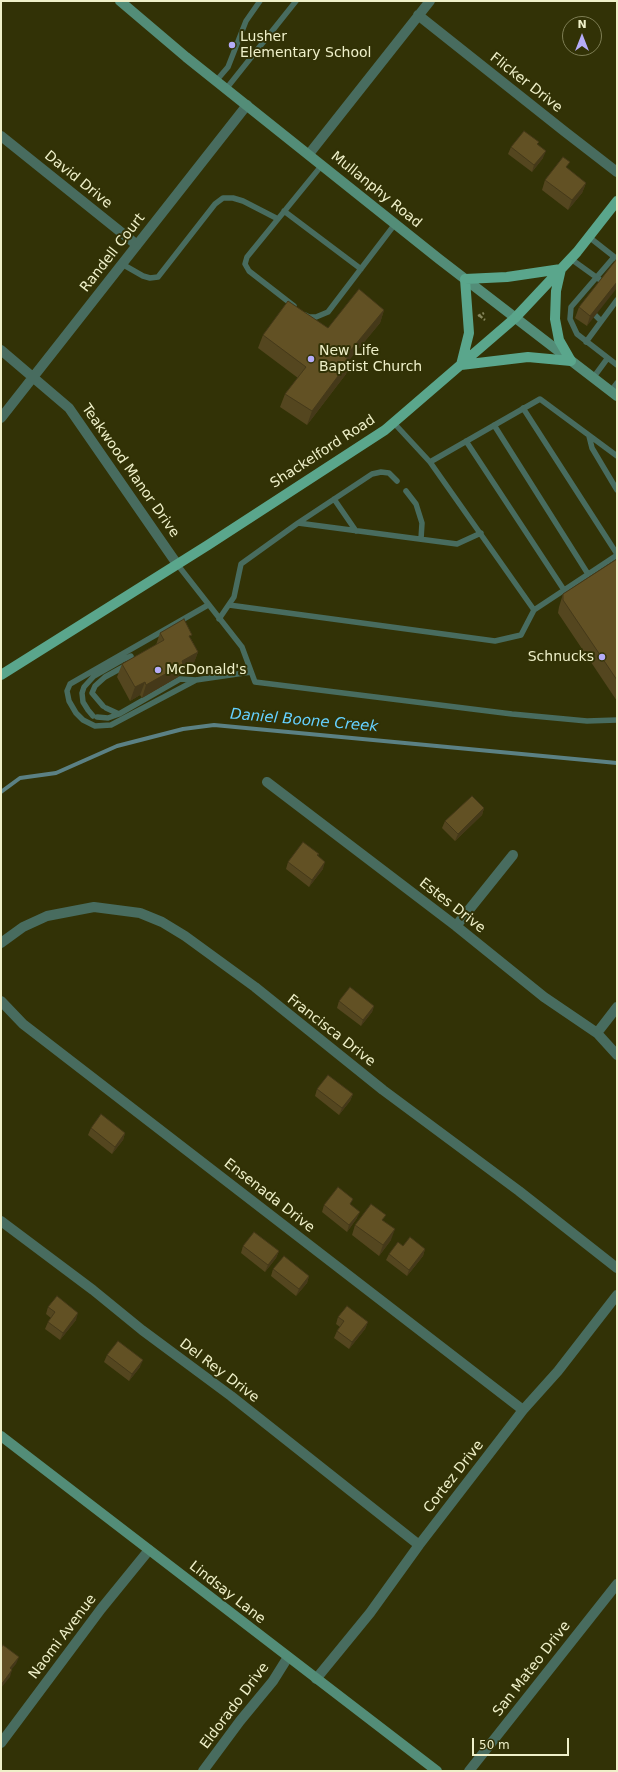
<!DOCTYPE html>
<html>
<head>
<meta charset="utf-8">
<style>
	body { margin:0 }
	#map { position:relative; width:618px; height:1772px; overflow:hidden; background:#323206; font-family:"DejaVu Sans",sans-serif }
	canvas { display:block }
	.frame { position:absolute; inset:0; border:2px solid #eff0c9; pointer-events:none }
	.north { position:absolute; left:562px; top:16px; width:40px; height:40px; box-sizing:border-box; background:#323206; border:1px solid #7e7e54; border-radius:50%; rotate:0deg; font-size:11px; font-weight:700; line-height:16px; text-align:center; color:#eff0c9 }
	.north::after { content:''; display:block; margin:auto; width:14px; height:18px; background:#b5acf8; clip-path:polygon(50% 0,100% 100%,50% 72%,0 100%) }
	.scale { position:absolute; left:472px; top:1738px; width:97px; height:18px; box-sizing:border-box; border:2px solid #eff0c9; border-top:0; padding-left:5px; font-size:12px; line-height:14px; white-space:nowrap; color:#eff0c9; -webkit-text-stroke:3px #323206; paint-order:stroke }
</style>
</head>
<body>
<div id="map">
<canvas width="618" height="1772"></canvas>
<div class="frame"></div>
<div class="north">N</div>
<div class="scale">50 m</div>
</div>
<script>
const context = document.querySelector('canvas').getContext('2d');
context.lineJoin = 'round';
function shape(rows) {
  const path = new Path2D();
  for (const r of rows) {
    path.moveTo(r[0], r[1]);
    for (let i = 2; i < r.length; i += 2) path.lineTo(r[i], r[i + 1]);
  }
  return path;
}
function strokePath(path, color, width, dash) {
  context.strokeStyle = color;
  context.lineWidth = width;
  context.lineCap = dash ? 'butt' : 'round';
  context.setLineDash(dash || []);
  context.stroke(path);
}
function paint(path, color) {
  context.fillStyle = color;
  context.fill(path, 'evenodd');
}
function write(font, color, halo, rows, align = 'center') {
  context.font = font + ' "DejaVu Sans",sans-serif';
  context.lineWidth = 4;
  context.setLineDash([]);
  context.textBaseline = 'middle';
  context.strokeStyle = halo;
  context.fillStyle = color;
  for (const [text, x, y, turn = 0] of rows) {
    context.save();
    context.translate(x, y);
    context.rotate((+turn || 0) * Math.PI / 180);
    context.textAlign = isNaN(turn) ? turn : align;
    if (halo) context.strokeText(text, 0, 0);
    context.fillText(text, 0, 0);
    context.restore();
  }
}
const stream = shape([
	[1,792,20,778,56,773,117,746,183,729,214,725,617,763]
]);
const path = shape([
	[478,316,484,313],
	[480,316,485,320]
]);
const lane = shape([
	[216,81,228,67,246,21,260,1],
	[226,89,296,1],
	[284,211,361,269],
	[589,237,617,259],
	[614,257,571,307,570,319,577,334,617,365],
	[571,259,603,282],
	[122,264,143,276,150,278,158,277,215,204,223,198,233,198,243,201,278,219],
	[294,306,249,271,245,264,247,257,322,165],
	[305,315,309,317,316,317,328,312,395,224],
	[595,315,601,321],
	[586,342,617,300],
	[593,378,607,359],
	[611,391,617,383],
	[523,408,617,554],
	[393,422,430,462,540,399,617,456],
	[494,425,588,574],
	[589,436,592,448,617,490],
	[466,441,564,590],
	[430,462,534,610,617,555],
	[406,491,416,504,422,523,421,539],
	[334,499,356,531],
	[298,523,372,474,381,472,389,473,397,481],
	[177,564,242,647,255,682,512,714,587,721,617,720],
	[229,605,495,641,521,635,534,610],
	[219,619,234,597,241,564,298,523,457,544,481,533],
	[196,680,111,725,95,726,83,720,76,713,69,701,67,691,70,684,208,605],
	[103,706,92,693,95,686,105,677,125,666],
	[106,708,119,714],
	[93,716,88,710,83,702,82,693,84,687,94,676,122,660,131,656],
	[97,717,108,718,119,714,180,679,196,680,251,672]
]);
const street = shape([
	[418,15,564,131,617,172],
	[1,136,137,245],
	[309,154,430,1],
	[1,350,69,408,177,564],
	[1,418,247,105],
	[267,782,456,926,544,997,597,1033,617,1055],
	[456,926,513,855],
	[1,943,23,927,47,916,94,907,140,913,162,922,185,936,255,987,383,1090,519,1191,617,1268],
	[1,1001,23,1024,523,1410],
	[597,1033,617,1007],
	[1,1221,93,1290,142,1330,231,1396,419,1545],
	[316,1679,370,1613,419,1545,523,1410,558,1371,617,1295],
	[1,1743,101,1609,149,1550],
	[203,1771,240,1721,273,1681,288,1657],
	[469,1771,617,1584]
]);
const secondary = shape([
	[120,1,186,57,439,259,617,396],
	[1,1436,437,1771]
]);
const primary = shape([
	[561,269,556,291,555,319,559,340,571,361],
	[461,365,469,333,465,279,507,277,561,269],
	[461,365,528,357,571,361],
	[1,675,208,545,385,430,515,318,577,252,617,201]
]);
const wall = shape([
	[538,144,543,158,532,172,508,154,511,147],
	[567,168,586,183,582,193,568,210,542,190,545,180],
	[617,261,587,326,575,318,579,307],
	[384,310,380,323,349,360,350,360,346,374,307,425,280,407,285,394,298,378,258,348,263,335,328,328],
	[617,559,617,701,558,613,559,607,563,594],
	[160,633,191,639,198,652,193,665,180,673,178,677,142,698,140,695,130,701,117,677,122,664,156,645],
	[484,808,482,815,455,841,442,828,445,821],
	[319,854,318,856,323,869,309,887,286,869,288,862],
	[339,1001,374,1006,372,1012,361,1026,337,1008],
	[317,1089,353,1094,350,1101,339,1115,315,1096],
	[91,1128,125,1133,123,1140,112,1154,88,1135],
	[324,1205,351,1205,357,1218,347,1232,322,1212],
	[384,1221,391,1240,379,1256,352,1235,355,1225],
	[243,1246,279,1251,276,1258,265,1272,241,1253],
	[403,1246,425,1249,423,1256,407,1276,386,1260,389,1254],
	[273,1269,309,1276,307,1283,296,1296,271,1276],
	[48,1307,76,1320,60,1340,45,1329,48,1322,51,1318,46,1314],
	[338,1317,368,1322,365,1329,349,1349,334,1338,337,1331,340,1327,336,1324],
	[107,1355,140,1367,129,1381,104,1362]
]);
const shadedWall = shape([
	[546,151,543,158,532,172,534,165],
	[586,183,582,193,568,210,572,200],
	[617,282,617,288,587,326,590,316],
	[384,310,380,323,341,370,345,357],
	[350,360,346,374,307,425,312,411],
	[198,652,193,665,180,673,178,677,142,698,146,685,182,661],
	[145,682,140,695,130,701,135,687],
	[484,808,482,815,455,841,458,834],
	[325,862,323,869,309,887,312,880],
	[374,1006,372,1012,361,1026,363,1020],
	[353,1094,350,1101,339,1115,342,1108],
	[125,1133,123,1140,112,1154,115,1147],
	[360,1212,357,1218,347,1232,349,1225],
	[395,1229,391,1240,379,1256,383,1245],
	[425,1249,423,1256,407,1276,409,1270],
	[279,1251,276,1258,265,1272,268,1265],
	[309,1276,307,1283,296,1296,299,1289],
	[78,1313,76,1320,60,1340,63,1333],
	[368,1322,365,1329,349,1349,352,1342],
	[143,1360,140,1367,129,1381,132,1374],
	[19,1657,16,1664,7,1675,10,1668],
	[12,1670,10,1677,1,1688,1,1685]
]);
const building = shape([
	[524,131,539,142,537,144,546,151,534,165,511,147,524,131],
	[563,157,570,162,566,167,586,183,572,200,545,180,563,157],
	[616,260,617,261,617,282,590,316,579,307,616,260],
	[359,289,384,310,345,357,350,360,312,411,285,394,306,367,263,335,288,301,328,328,359,289],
	[617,559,617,680,563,600,563,594,617,559],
	[184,619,192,635,189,636,198,652,182,661,183,664,146,685,145,682,135,687,122,664,164,640,160,633,184,619],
	[472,796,484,808,458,834,445,821,472,796],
	[303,842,319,854,317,855,325,862,312,880,288,862,303,842],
	[350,987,374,1006,363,1020,339,1001,350,987],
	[328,1075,353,1094,342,1108,317,1089,328,1075],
	[101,1114,125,1133,115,1147,91,1128,101,1114],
	[338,1187,353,1199,350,1204,360,1212,349,1225,324,1205,338,1187],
	[371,1204,386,1215,382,1220,395,1229,383,1245,355,1225,371,1204],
	[254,1232,279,1251,268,1265,243,1246,254,1232],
	[410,1237,425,1249,409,1270,389,1254,398,1242,403,1246,410,1237],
	[284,1256,309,1276,299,1289,273,1269,284,1256],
	[57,1296,78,1313,63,1333,48,1322,55,1312,48,1307,57,1296],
	[347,1306,368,1322,352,1342,337,1331,344,1321,338,1317,347,1306],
	[118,1341,143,1360,132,1374,107,1355,118,1341],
	[3,1645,19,1657,10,1668,12,1670,1,1685,1,1648,3,1645]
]);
const markers = [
	[232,45,4,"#b5acf8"],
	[311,359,4,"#b5acf8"],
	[602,657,4,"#b5acf8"],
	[158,670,4,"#b5acf8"]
];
const poiNames = [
	["Lusher",240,37],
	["Elementary School",240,53],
	["New Life",319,351],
	["Baptist Church",319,367],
	["Schnucks",594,657,"right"],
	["McDonald's",166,670]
];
const streetNames = [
	["Flicker Drive",526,83,38],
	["David Drive",78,180,39],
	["Mullanphy Road",376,190,39],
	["Randell Court",113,253,-52],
	["Shackelford Road",323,452,-33],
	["Teakwood Manor Drive",130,471,55],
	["Estes Drive",452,906,38],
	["Francisca Drive",331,1031,38],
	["Ensenada Drive",269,1196,38],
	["Del Rey Drive",219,1371,37],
	["Cortez Drive",454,1477,-52],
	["Lindsay Lane",227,1593,38],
	["Naomi Avenue",63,1637,-53],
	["San Mateo Drive",532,1669,-52],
	["Eldorado Drive",235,1706,-53]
];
const waterNames = [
	["Daniel Boone Creek",304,721,5]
];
strokePath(stream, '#5b8184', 4);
strokePath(path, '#86865c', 2.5, [3, 2]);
strokePath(lane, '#486c5f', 5.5);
strokePath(street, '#486c5f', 10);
strokePath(secondary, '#538d78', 10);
strokePath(primary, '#5aa68c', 10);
paint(wall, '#54461f');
paint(shadedWall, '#453919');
paint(building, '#625124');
strokePath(building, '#453919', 1);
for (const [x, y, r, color] of markers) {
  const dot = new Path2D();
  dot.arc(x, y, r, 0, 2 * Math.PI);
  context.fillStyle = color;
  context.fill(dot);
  strokePath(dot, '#323206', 1.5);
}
write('14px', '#eff0c9', '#323206', poiNames, 'left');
write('14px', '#eff0c9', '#323206', streetNames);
write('italic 15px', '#65d1ff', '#323206', waterNames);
</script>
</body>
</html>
